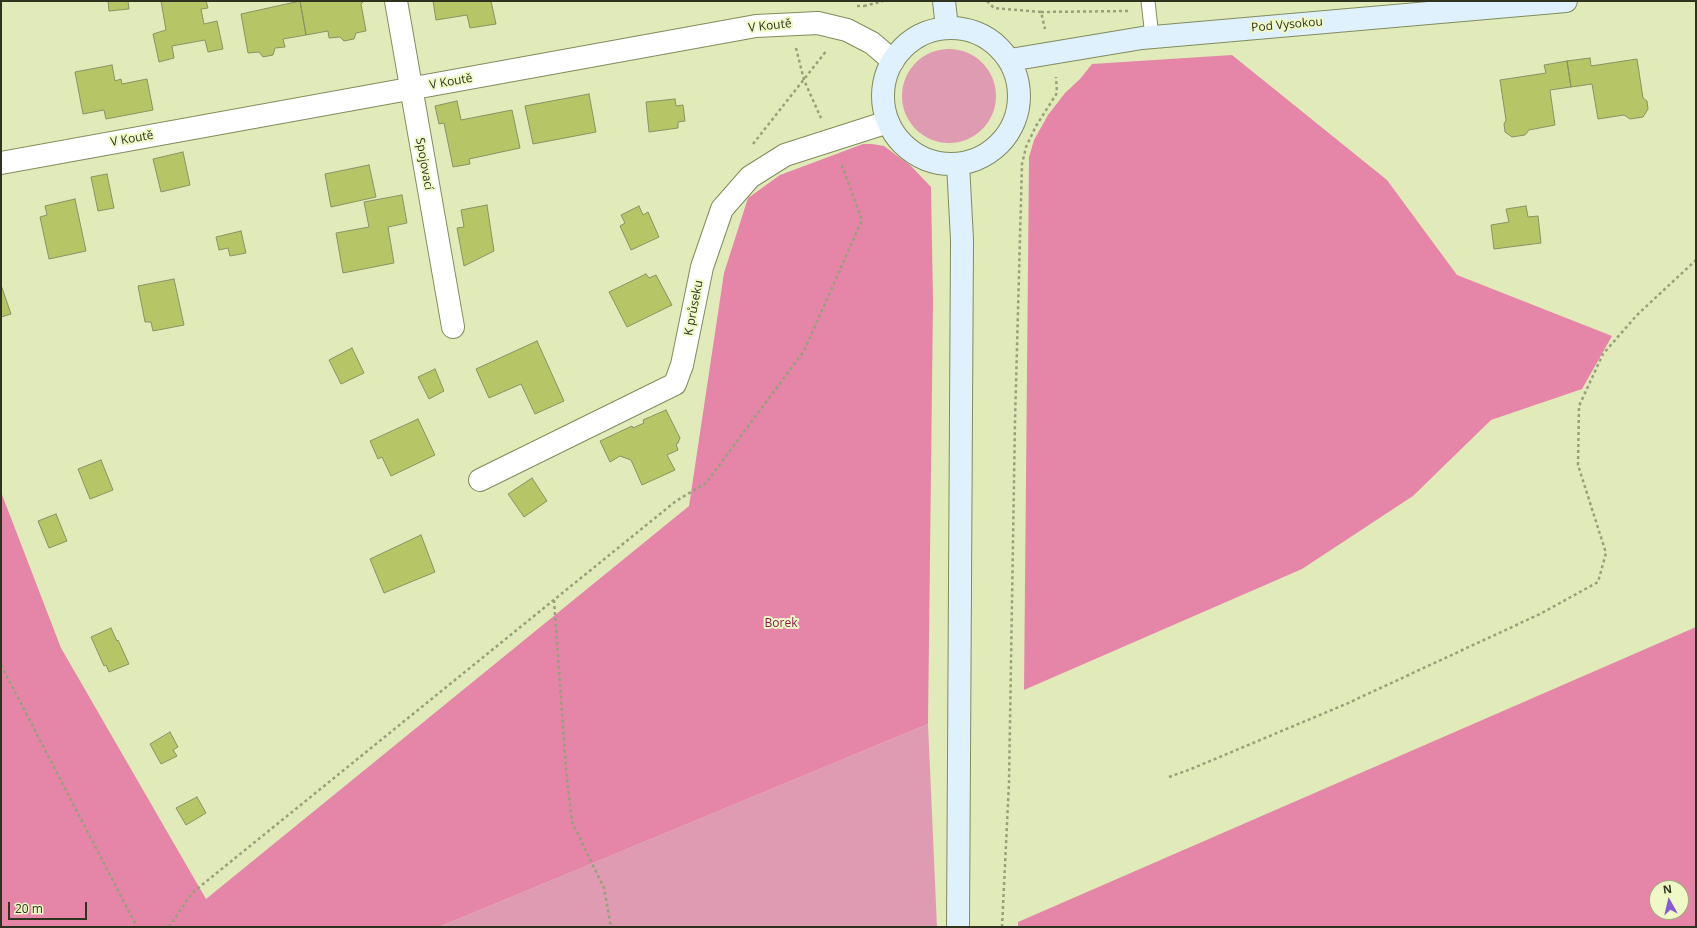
<!DOCTYPE html>
<html>
<head>
<meta charset="utf-8">
<style>
	body { margin:0 }
	#map { position:relative; width:1697px; height:928px; overflow:hidden; background:#e1ebb9; font-family:"Open Sans",sans-serif }
	canvas { display:block }
	.frame { position:absolute; inset:0; border:2px solid #2f321f; pointer-events:none }
	.north { position:absolute; left:1649px; top:880px; width:40px; height:40px; box-sizing:border-box; background:#eef9c6; border:1px solid #a2a983; border-radius:50%; rotate:352deg; font-size:11px; font-weight:700; line-height:16px; text-align:center; color:#2f321f }
	.north::after { content:''; display:block; margin:auto; width:14px; height:18px; background:#865ad4; clip-path:polygon(50% 0,100% 100%,50% 72%,0 100%) }
	.scale { position:absolute; left:8px; top:902px; width:79px; height:18px; box-sizing:border-box; border:2px solid #2f321f; border-top:0; padding-left:5px; font-size:12px; line-height:14px; white-space:nowrap; color:#2f321f; -webkit-text-stroke:3px #eef9c6; paint-order:stroke }
</style>
</head>
<body>
<div id="map">
<canvas width="1697" height="928"></canvas>
<div class="frame"></div>
<div class="north">N</div>
<div class="scale">20 m</div>
</div>
<script>
const context = document.querySelector('canvas').getContext('2d');
context.lineJoin = 'round';
function paint(path, color) {
  context.fillStyle = color;
  context.fill(path, 'evenodd');
}
function shape(rows) {
  const path = new Path2D();
  for (const r of rows) {
    if (r.length === 3) {
      path.moveTo(r[0] + r[2], r[1]);
      path.arc(r[0], r[1], r[2], 0, 2 * Math.PI);
      continue;
    }
    path.moveTo(r[0], r[1]);
    for (let i = 2; i < r.length; i += 2) path.lineTo(r[i], r[i + 1]);
  }
  return path;
}
function strokePath(path, color, width, dash) {
  context.strokeStyle = color;
  context.lineWidth = width;
  context.lineCap = dash ? 'butt' : 'round';
  context.setLineDash(dash || []);
  context.stroke(path);
}
function write(font, color, halo, rows, align = 'center') {
  context.font = font + ' "Open Sans",sans-serif';
  context.lineWidth = 4;
  context.setLineDash([]);
  context.textBaseline = 'middle';
  context.strokeStyle = halo;
  context.fillStyle = color;
  for (const [text, x, y, turn = 0] of rows) {
    context.save();
    context.translate(x, y);
    context.rotate((+turn || 0) * Math.PI / 180);
    context.textAlign = isNaN(turn) ? turn : align;
    if (halo) context.strokeText(text, 0, 0);
    context.fillText(text, 0, 0);
    context.restore();
  }
}
const green = shape([
	[949,96,47],
	[928,724,937,927,439,927]
]);
const forest = shape([
	[1232,55,1387,180,1457,275,1612,336,1582,389,1491,420,1413,496,1302,569,1024,690,1029,157,1034,140,1048,115,1065,93,1080,79,1092,64],
	[863,144,872,144,884,146,911,166,931,187,933,301,928,724,439,927,1,927,1,492,61,648,206,899,689,506,724,273,748,198,780,175],
	[1696,627,1696,927,1018,927,1018,922],
	[1657,888,1681,888,1681,912,1657,912]
]);
const building = shape([
	[108,1,128,1,129,9,109,11,108,1],
	[161,1,206,1,208,8,201,9,204,24,217,21,223,49,208,52,205,40,172,46,174,58,159,62,153,34,166,30,161,1],
	[300,1,306,35,283,39,285,47,275,48,273,55,263,57,259,52,248,53,241,14,300,1],
	[300,1,364,1,361,4,366,31,356,33,354,39,344,41,340,37,329,38,328,31,306,35,300,1],
	[433,1,491,1,496,24,470,28,467,15,436,20,433,1],
	[1590,58,1591,66,1637,59,1643,98,1647,101,1648,109,1643,117,1630,119,1624,115,1598,119,1592,84,1571,87,1567,61,1590,58],
	[1567,61,1571,87,1550,90,1555,125,1529,130,1525,135,1512,137,1505,132,1504,124,1506,120,1500,80,1546,73,1544,65,1567,61],
	[112,65,115,81,121,79,122,84,147,79,153,110,106,119,104,110,83,114,75,72,112,65],
	[589,94,596,132,533,144,525,106,589,94],
	[675,99,676,106,683,105,685,121,678,122,678,128,649,132,646,102,675,99],
	[457,101,461,120,512,110,520,148,469,159,470,164,453,167,444,123,439,124,435,106,457,101],
	[183,152,190,185,161,192,153,159,183,152],
	[369,165,376,197,331,207,325,174,369,165],
	[107,174,114,208,98,211,91,177,107,174],
	[402,195,407,223,388,227,394,263,343,273,336,233,369,227,364,202,402,195],
	[75,199,86,251,49,259,40,217,47,215,45,206,75,199],
	[487,205,494,251,464,266,457,228,464,227,461,210,487,205],
	[639,206,643,215,648,212,659,237,631,250,620,226,625,223,621,215,639,206],
	[1526,206,1528,217,1538,216,1541,243,1494,249,1491,225,1509,222,1506,209,1526,206],
	[241,231,246,253,230,256,228,248,219,250,216,237,241,231],
	[646,274,649,278,656,275,672,305,627,327,609,292,646,274],
	[174,279,184,325,153,331,151,322,145,322,138,286,174,279],
	[1,285,11,314,1,317,1,285],
	[537,341,564,401,535,414,521,384,489,398,476,369,537,341],
	[352,348,364,373,341,384,329,360,352,348],
	[435,369,444,391,429,399,418,377,435,369],
	[666,410,680,438,678,443,676,444,678,450,667,455,675,470,642,485,631,460,620,456,610,462,600,441,632,426,633,428,644,423,643,420,666,410],
	[418,419,435,455,391,476,382,457,378,459,370,441,418,419],
	[101,460,113,490,90,499,78,469,101,460],
	[532,478,547,501,524,517,508,494,532,478],
	[56,514,67,541,49,548,38,521,56,514],
	[421,535,435,572,384,593,370,559,421,535],
	[111,628,117,641,118,640,129,664,109,672,106,665,104,666,91,637,111,628],
	[170,732,178,747,173,750,177,756,161,764,150,744,170,732],
	[197,797,206,813,186,825,176,808,197,797]
]);
const path = shape([
	[987,1,994,8,1041,12,1045,29],
	[857,6,864,6],
	[864,6,883,1],
	[1041,12,1129,11],
	[796,48,804,80,821,118],
	[753,144,827,50],
	[554,600,566,769,572,822,604,888,611,927],
	[1,665,137,927],
	[1169,777,1191,769,1346,704,1540,614,1598,582,1606,553,1578,465,1579,406,1603,354,1637,315,1696,260],
	[169,927,192,893,676,501,706,483,804,351,862,220,841,163],
	[1002,927,1009,783,1015,421,1022,164,1026,147,1036,126,1057,93,1056,77]
]);
const lane = shape([
	[1148,1,1152,37]
]);
const street = shape([
	[396,1,453,327],
	[1,163,756,26,818,23,847,30,872,43,893,61],
	[480,480,675,384,682,365,702,267,722,209,750,177,785,155,888,122]
]);
const secondary = shape([
	[944,1,947,28],
	[951,96,68],
	[1010,60,1142,38,1566,1],
	[958,164,962,240,958,927]
]);
const streetNames = [
	["Pod Vysokou",1287,25,-5],
	["V Koutě",770,26,-6],
	["V Koutě",451,82,-10],
	["V Koutě",132,139,-10],
	["Spojovací",424,164,80],
	["K průseku",694,308,-79]
];
const parkNames = [
	["Borek",781,624]
];
paint(green, '#df9bb2');
paint(forest, '#e586a9');
paint(building, '#b6c566');
strokePath(building, '#899263', 1);
strokePath(lane, '#828b5d', 15);
strokePath(street, '#828b5d', 24);
strokePath(secondary, '#828b5d', 24);
strokePath(path, '#989f7a', 2.5, [3, 3]);
strokePath(lane, '#fff', 13);
strokePath(street, '#fff', 22);
strokePath(secondary, '#def1fd', 22);
write('12px', '#2f321f', '#eef9c6', streetNames);
write('12px', '#8c1d52', '#eef9c6', parkNames);
</script>
</body>
</html>
